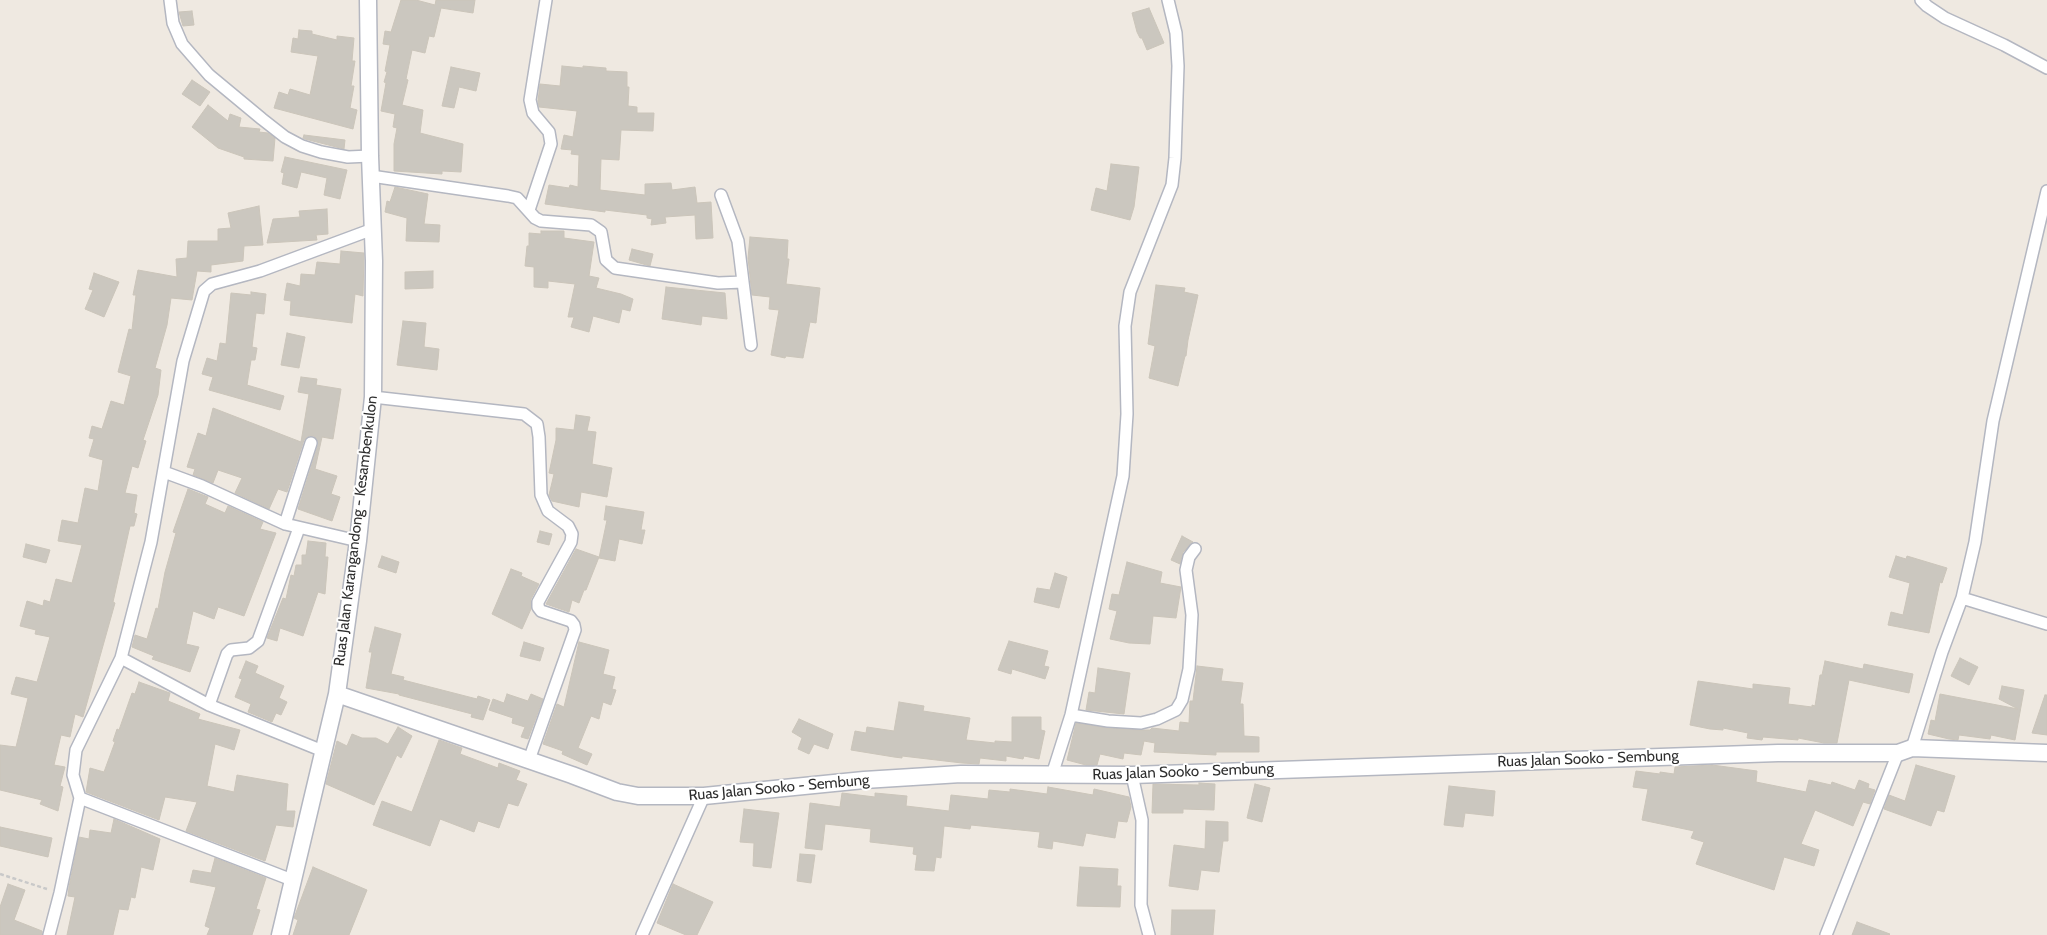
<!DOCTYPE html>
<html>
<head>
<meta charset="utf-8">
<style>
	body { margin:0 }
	canvas { display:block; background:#efe9e1 }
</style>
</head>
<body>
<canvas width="2047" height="935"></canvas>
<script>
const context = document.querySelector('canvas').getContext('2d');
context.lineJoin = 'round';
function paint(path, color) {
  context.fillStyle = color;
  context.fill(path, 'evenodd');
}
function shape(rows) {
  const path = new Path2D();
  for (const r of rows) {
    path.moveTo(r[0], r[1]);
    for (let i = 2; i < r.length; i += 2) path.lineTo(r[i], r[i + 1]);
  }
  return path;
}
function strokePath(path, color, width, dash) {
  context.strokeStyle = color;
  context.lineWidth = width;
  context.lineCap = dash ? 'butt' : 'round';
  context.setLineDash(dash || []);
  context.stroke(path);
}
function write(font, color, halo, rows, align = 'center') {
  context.font = font + ' Cabin,sans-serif';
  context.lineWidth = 4;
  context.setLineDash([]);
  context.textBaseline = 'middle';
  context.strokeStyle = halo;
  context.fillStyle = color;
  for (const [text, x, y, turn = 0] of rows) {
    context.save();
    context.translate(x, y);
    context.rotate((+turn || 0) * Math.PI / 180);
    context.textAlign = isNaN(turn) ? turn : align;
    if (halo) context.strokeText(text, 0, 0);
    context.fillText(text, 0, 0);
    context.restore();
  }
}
const building = shape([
	[401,0,416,0,435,5,436,0,475,0,473,13,441,8,434,37,429,36,425,53,412,50,406,79,408,80,402,105,423,110,420,133,463,144,461,172,442,171,442,174,394,171,394,144,397,128,393,127,395,114,381,111,386,83,384,82,387,72,385,71,390,45,383,44,385,31,391,32,401,0],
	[1149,8,1164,43,1147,50,1142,38,1140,38,1137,32,1132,13,1149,8],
	[192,11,194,25,183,26,179,12,192,11],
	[299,30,312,31,312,34,337,40,337,36,354,38,352,61,355,61,351,86,354,86,350,108,357,110,353,129,274,108,279,92,288,95,290,89,310,95,318,56,291,52,293,38,298,39,299,30],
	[562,66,583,68,583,66,606,68,606,71,627,72,627,87,629,87,628,106,637,107,637,113,654,113,653,131,621,130,619,160,601,159,600,190,645,195,645,184,671,183,672,190,695,187,697,203,711,202,713,238,696,239,695,215,665,217,666,223,651,225,652,219,647,218,647,215,605,210,605,212,545,204,549,185,569,188,570,185,578,187,579,155,571,154,572,150,561,149,564,135,573,137,577,111,539,107,538,101,540,84,560,86,562,66],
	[451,67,480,73,476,91,459,87,454,108,442,106,451,67],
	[192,80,210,92,200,106,182,94,192,80],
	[208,105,228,121,230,114,241,118,239,127,260,129,259,132,268,133,275,138,273,161,244,159,244,157,218,148,192,127,208,105],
	[304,135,345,140,344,149,305,139,303,138,304,135],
	[285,157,347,170,340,199,324,195,327,178,301,172,297,188,282,184,284,173,281,172,285,157],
	[1111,164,1139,167,1134,207,1130,220,1091,210,1096,188,1107,191,1111,164],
	[395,187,428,194,424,224,440,225,439,242,406,241,407,218,385,212,387,201,390,202,395,187],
	[259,206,263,245,244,246,243,261,211,265,211,272,197,271,192,300,171,298,167,325,155,368,161,370,158,395,143,440,146,441,138,468,132,466,125,493,137,495,134,513,137,514,134,526,130,526,113,602,115,603,83,717,75,714,70,737,61,735,54,765,65,767,60,786,63,787,58,811,40,804,42,800,0,790,0,745,16,747,28,698,11,694,16,677,37,682,50,637,35,634,36,630,20,626,27,601,43,606,44,600,50,602,56,579,72,583,82,545,58,541,62,520,78,523,85,488,98,491,103,460,89,456,94,439,89,438,92,426,102,429,111,401,124,405,131,376,118,372,129,329,132,330,136,295,133,295,138,270,177,277,176,259,187,258,188,241,218,241,218,229,231,228,228,213,259,206],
	[327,209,328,234,316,235,317,240,267,243,273,219,300,217,299,211,327,209],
	[541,231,564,231,564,238,594,242,589,276,599,278,596,288,621,294,633,299,630,311,622,309,619,323,593,316,589,332,571,327,574,317,568,317,575,284,548,281,548,288,534,287,534,267,525,266,527,246,529,246,529,233,541,234,541,231],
	[750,237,788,240,787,259,789,259,786,284,820,288,816,323,810,322,803,358,786,356,785,358,771,355,779,310,769,309,770,297,752,295,748,258,750,237],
	[632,249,653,254,650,266,629,260,632,249],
	[341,251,364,253,363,296,355,294,352,323,290,315,291,301,284,300,287,283,300,286,301,274,315,275,317,262,340,264,341,251],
	[433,271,433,288,405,289,405,272,433,271],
	[94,273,119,282,104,317,85,309,93,290,89,289,94,273],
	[1156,285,1185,288,1184,292,1198,295,1188,340,1186,356,1185,356,1178,386,1149,378,1155,346,1148,344,1156,285],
	[666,287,725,293,727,319,702,316,701,325,662,319,666,287],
	[251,292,266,294,264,314,256,313,252,347,257,348,255,360,251,360,247,385,284,396,280,410,209,390,213,377,202,374,207,358,217,361,220,343,226,344,231,293,251,295,251,292],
	[403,321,426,323,424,347,439,349,437,370,397,365,403,321],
	[287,333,305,337,299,368,281,365,287,333],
	[301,377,317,379,316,385,341,389,333,439,322,437,315,469,337,476,331,494,340,497,332,521,298,509,318,445,318,441,314,436,309,436,304,440,287,492,278,489,269,509,235,493,242,478,218,470,213,483,193,475,195,469,187,467,198,433,206,436,213,408,301,442,309,394,298,392,301,377],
	[576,415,590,417,587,431,596,432,592,464,612,468,607,497,581,492,579,507,552,501,549,495,554,474,549,473,556,440,556,428,574,430,576,415],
	[188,489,208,497,205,504,225,513,228,506,263,522,260,529,276,533,244,616,218,607,214,619,193,611,186,644,199,647,190,672,152,659,154,656,132,647,135,635,147,639,156,608,158,609,165,572,176,533,173,532,188,489],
	[606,506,644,512,641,530,645,530,642,544,619,539,615,561,599,558,607,520,604,520,606,506],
	[540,531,552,534,549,545,537,542,540,531],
	[1182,536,1193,542,1183,552,1180,564,1171,560,1182,536],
	[308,541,326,543,325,557,328,557,325,594,318,592,303,636,280,628,277,641,267,638,283,598,286,599,291,575,294,576,296,565,302,565,302,555,306,555,308,541],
	[26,544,50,550,46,563,23,557,26,544],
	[576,549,599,557,586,590,584,590,579,603,572,600,569,612,546,604,576,549],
	[382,556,399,562,396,573,378,567,382,556],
	[1896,556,1906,559,1907,556,1947,568,1942,583,1940,582,1929,633,1888,625,1891,612,1903,615,1910,583,1889,577,1896,556],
	[1127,562,1162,572,1160,583,1181,587,1176,618,1153,616,1150,644,1129,643,1110,639,1117,611,1109,609,1112,594,1119,595,1127,562],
	[511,569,522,573,521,576,539,584,531,599,531,609,522,629,492,614,511,569],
	[1055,573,1067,577,1059,608,1034,602,1037,588,1050,590,1055,573],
	[375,627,401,634,391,674,404,677,403,680,477,699,478,696,490,700,483,720,471,717,472,714,399,695,399,694,366,688,372,652,369,652,375,627],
	[1009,641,1048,651,1044,666,1049,667,1045,679,1012,669,1011,674,998,670,1009,641],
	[524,642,544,648,540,661,520,656,524,642],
	[579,642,609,650,603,674,615,677,612,689,616,690,611,705,603,702,599,719,591,716,578,748,592,754,587,765,562,754,563,751,543,744,557,704,564,707,579,642],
	[1960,658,1978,667,1969,685,1951,676,1960,658],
	[246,661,258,666,255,673,284,686,279,698,287,702,281,715,276,713,272,722,248,712,251,704,235,697,242,679,239,678,246,661],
	[1825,661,1863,669,1864,664,1913,674,1909,693,1849,680,1837,743,1824,743,1798,738,1798,740,1763,737,1762,740,1747,738,1748,733,1723,728,1723,730,1710,729,1690,725,1698,681,1753,689,1753,684,1790,688,1788,704,1812,707,1812,705,1815,706,1820,675,1822,675,1825,661],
	[1197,666,1223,669,1221,681,1243,683,1240,704,1243,704,1244,736,1259,737,1259,752,1216,752,1216,755,1154,752,1155,743,1144,741,1141,755,1124,753,1123,759,1100,754,1097,765,1086,765,1067,760,1076,723,1108,728,1141,730,1150,730,1152,728,1179,731,1180,722,1189,723,1190,701,1193,701,1197,666],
	[1098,668,1130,673,1124,714,1086,710,1089,692,1095,693,1098,668],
	[139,682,170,693,168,701,200,714,198,719,240,730,234,750,215,744,207,786,234,792,237,775,288,784,286,811,295,811,293,827,276,825,265,861,186,831,197,802,165,797,159,820,86,792,90,768,104,772,115,742,113,741,117,729,119,730,132,693,135,694,139,682],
	[2002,686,2024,690,2015,740,1991,735,1990,739,1959,735,1958,740,1949,739,1928,734,1931,720,1935,721,1940,694,2018,709,1999,699,2002,686],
	[507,694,528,701,531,694,543,699,528,739,521,737,525,727,512,723,513,718,489,710,493,699,504,703,507,694],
	[2045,695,2047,695,2047,735,2032,733,2045,695],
	[899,702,924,706,923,711,970,718,966,740,995,743,995,741,1012,742,1012,717,1041,717,1041,730,1045,731,1039,759,1024,756,1023,759,1006,756,1006,761,980,758,979,764,962,763,902,756,902,758,894,757,851,750,855,731,866,733,867,727,894,731,899,702],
	[799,719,833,734,828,749,814,744,809,754,798,749,802,738,792,732,799,719],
	[398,727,412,736,401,758,397,755,374,805,326,784,337,741,347,746,352,734,362,738,376,738,388,744,398,727],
	[439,740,462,748,460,754,498,768,499,763,520,771,516,780,527,784,518,806,508,803,499,828,478,821,474,832,440,819,430,846,373,825,382,801,412,812,439,740],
	[1712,765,1757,771,1756,782,1806,792,1809,780,1831,785,1832,782,1855,790,1859,780,1869,784,1868,788,1875,790,1870,804,1863,802,1853,826,1815,810,1801,844,1819,850,1814,866,1784,857,1774,890,1696,864,1704,842,1691,838,1694,831,1642,820,1648,789,1633,787,1636,771,1660,774,1660,772,1674,774,1675,767,1712,765],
	[1916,765,1955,776,1944,812,1937,810,1931,826,1884,809,1889,795,1905,801,1916,765],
	[1199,783,1215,784,1214,810,1183,809,1183,813,1152,813,1153,784,1199,785,1199,783],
	[1255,784,1270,788,1262,822,1247,818,1255,784],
	[1449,786,1495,791,1493,816,1465,813,1463,827,1444,825,1449,786],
	[1048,787,1093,795,1094,789,1129,797,1131,807,1127,822,1118,821,1115,838,1086,833,1083,846,1053,841,1052,849,1038,847,1040,832,971,825,970,829,944,826,941,858,936,857,934,871,915,870,917,855,913,854,914,847,870,842,871,829,825,824,822,850,805,848,810,803,840,807,842,793,875,797,875,793,907,796,906,806,949,811,951,795,988,799,989,790,1010,792,1010,789,1047,794,1048,787],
	[744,809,779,813,771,868,753,866,754,843,740,842,744,809],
	[114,819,160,839,153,870,141,867,135,898,131,897,128,910,119,909,113,935,67,935,75,897,68,896,69,887,79,837,89,839,90,830,111,833,114,819],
	[1206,821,1228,822,1228,841,1223,841,1219,872,1201,870,1198,890,1169,886,1174,845,1205,849,1206,821],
	[0,827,52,838,48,857,0,846,0,827],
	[800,854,815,855,811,883,797,881,800,854],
	[215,858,266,878,256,909,260,910,252,935,207,935,210,928,205,926,216,887,190,882,193,870,211,873,215,858],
	[313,867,367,890,349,935,293,935,298,920,294,918,313,867],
	[1080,867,1118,869,1117,886,1121,886,1120,907,1077,906,1080,867],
	[8,884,25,890,14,920,42,931,42,935,0,935,0,907,8,884],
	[673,884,713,902,697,935,686,935,657,923,673,884],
	[1172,910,1215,910,1213,935,1171,935,1172,910],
	[1857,922,1890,934,1889,935,1852,935,1857,922]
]);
const path = shape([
	[0,874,47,889]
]);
const minor = shape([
	[170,0,173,23,182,44,209,75,262,119,285,137,302,146,321,152,348,157,370,156],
	[1921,0,1927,6,1945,18,2004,45,2047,68],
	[371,176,508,196,517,198,535,218,541,221,591,225,601,232,606,260,615,268,718,283,743,282,751,345],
	[721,195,738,241,743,282],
	[529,210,551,144,549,132,533,113,530,100,546,0],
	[373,397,524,414,537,424,539,437,541,495,548,511,568,526,572,534,571,542,538,602,538,607,541,611,571,621,574,625,575,630,529,760],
	[164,472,202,486,285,524,358,541],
	[285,524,311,443],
	[1962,598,2047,624],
	[121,658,209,705,323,751],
	[209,705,227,654,231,650,249,648,258,641,299,528],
	[1071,715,1108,721,1141,723,1157,719,1176,710,1182,700,1189,669,1192,615,1186,570,1189,557,1195,549],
	[1912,748,1942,652,1962,598,1975,542,1993,421,2047,191],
	[1052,775,1071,715,1123,476,1127,414,1125,326,1130,292,1172,185,1175,158,1178,66,1176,33,1168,0],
	[1132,775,1142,820,1141,905,1149,935],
	[80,798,292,880],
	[49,935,60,893,80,798,73,775,76,750,121,658,151,542,183,361,204,291,212,284,260,271,373,229],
	[642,935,704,796],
	[1826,935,1898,753]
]);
const secondary = shape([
	[337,694,572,775,617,792,638,796,704,796,864,780,961,774,1132,775,1778,753,1898,753,1912,748,2047,753],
	[280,935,337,694,358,541,373,397,374,261,370,156,368,0]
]);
const streetNames = [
	["Ruas Jalan Karangandong - Kesambenkulon",356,531,-83],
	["Ruas Jalan Sooko - Sembung",1588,759,-2],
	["Ruas Jalan Sooko - Sembung",1183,772,-2],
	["Ruas Jalan Sooko - Sembung",779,788,-5]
];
paint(building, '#cbc7bf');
strokePath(building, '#cbc5ba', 1);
strokePath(minor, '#b4b7c1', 14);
strokePath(secondary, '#b4b7c1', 19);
strokePath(path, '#c9c9c9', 2.5, [4, 2.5]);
strokePath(minor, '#fff', 11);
strokePath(secondary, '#fff', 16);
write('15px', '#2e2e2e', '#fff', streetNames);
</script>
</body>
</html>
